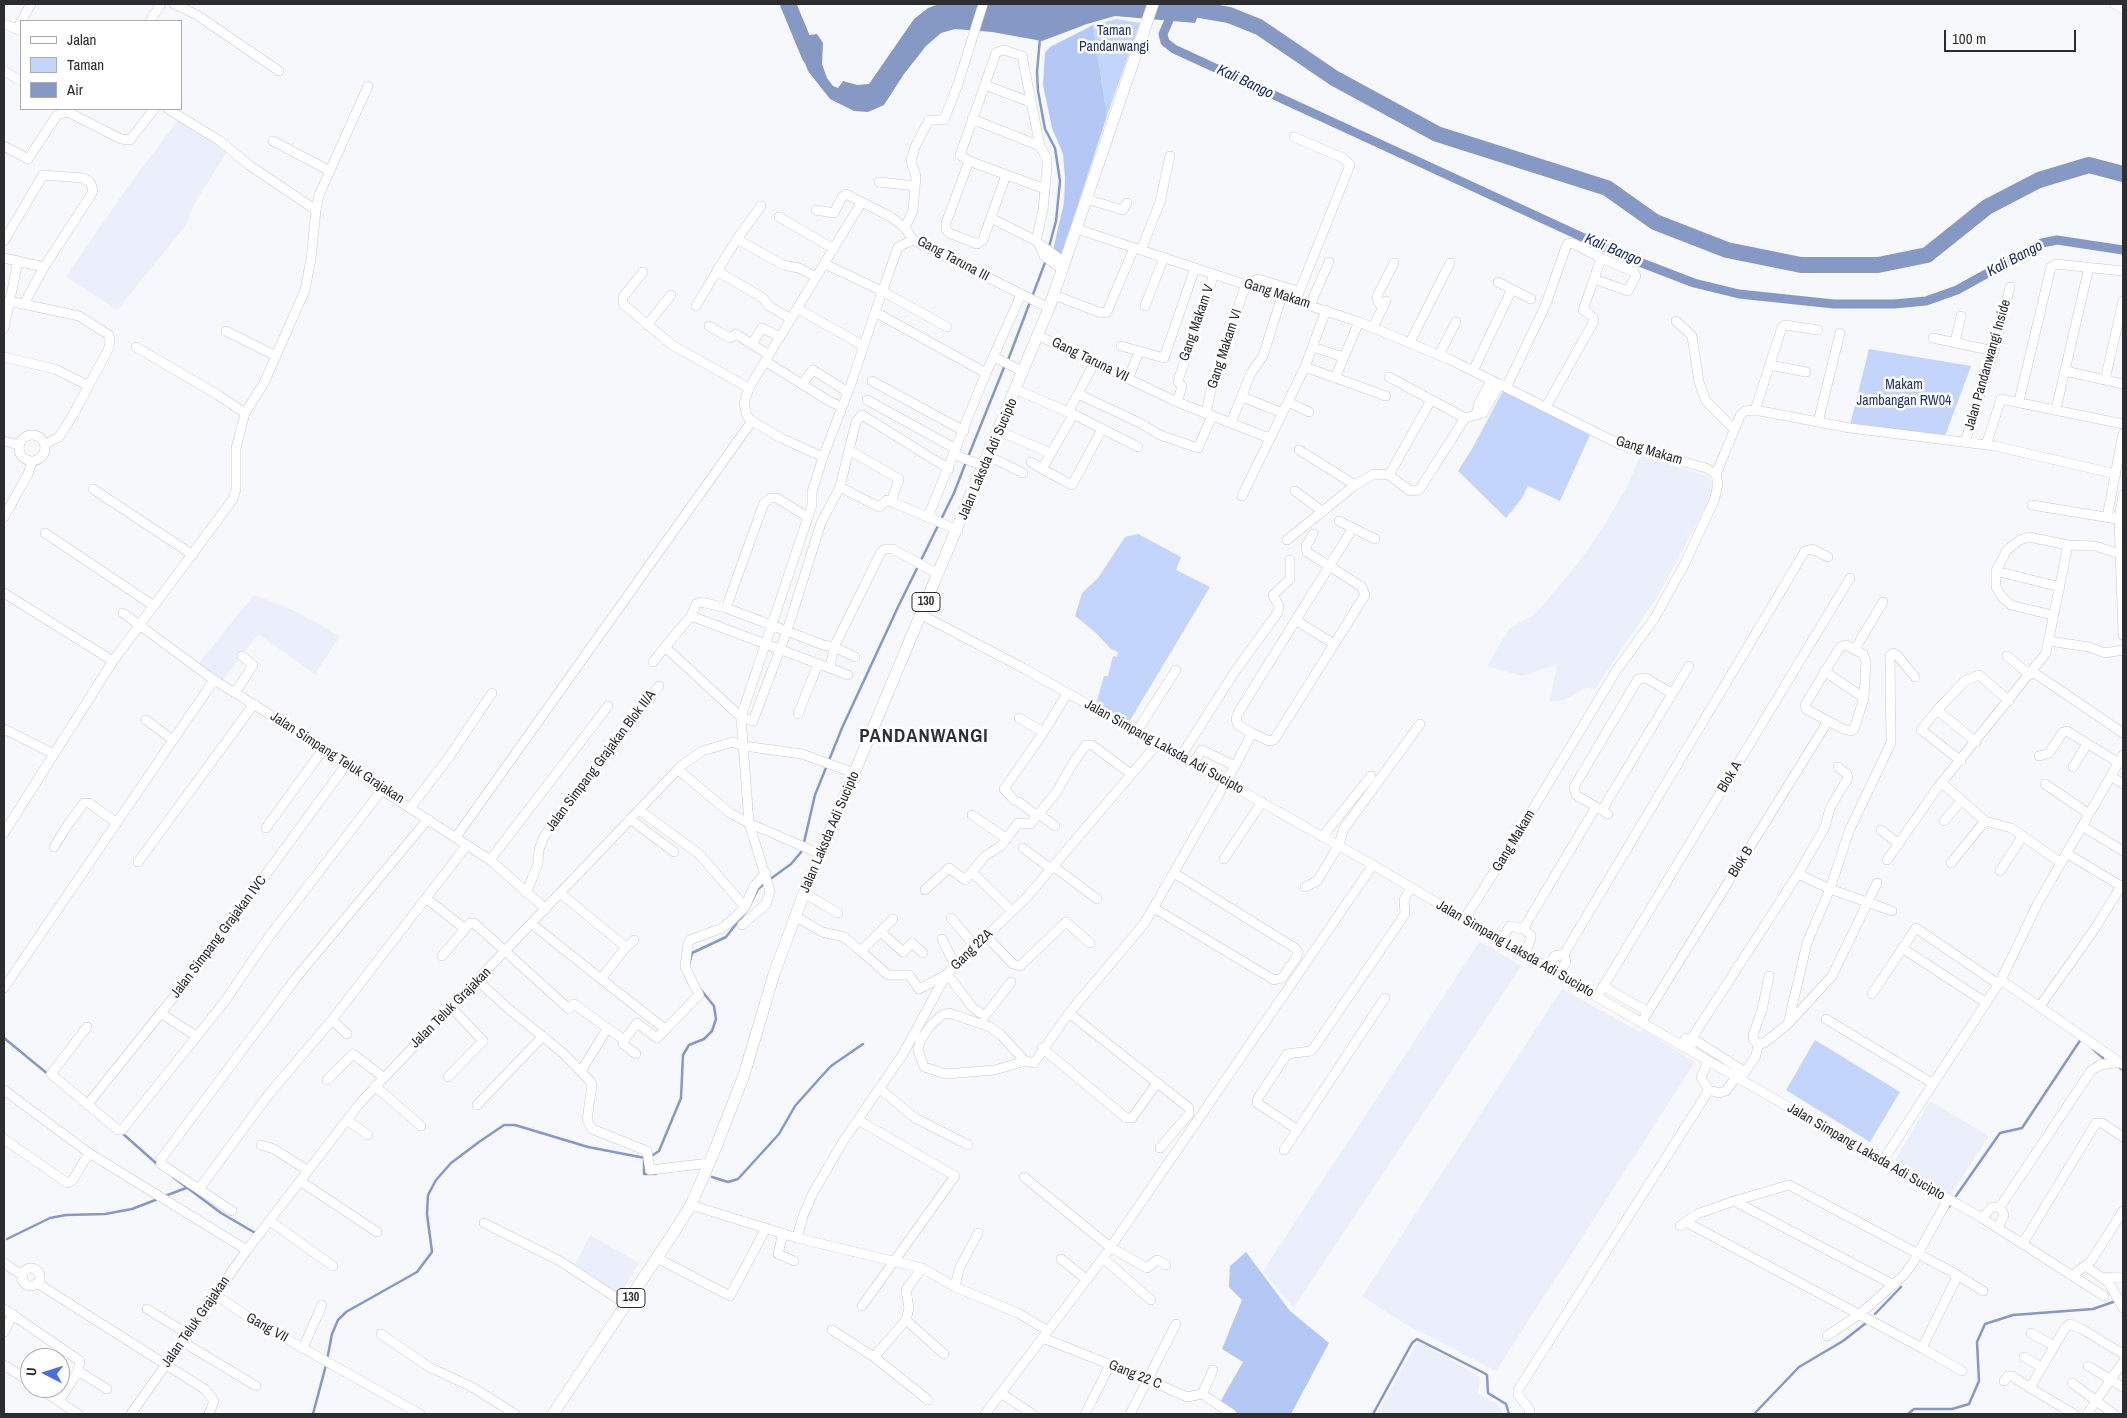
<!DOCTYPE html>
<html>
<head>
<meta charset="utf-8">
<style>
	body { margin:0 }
	#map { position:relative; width:2127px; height:1418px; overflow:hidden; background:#f6f8fc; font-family:"Archivo Narrow",sans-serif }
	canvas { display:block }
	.frame { position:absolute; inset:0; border:5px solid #2d2d2f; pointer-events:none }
	.legend { position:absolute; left:20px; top:20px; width:162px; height:90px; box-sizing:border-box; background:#fff; border:1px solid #ababac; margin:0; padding:6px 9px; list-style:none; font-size:15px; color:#2d2d2f }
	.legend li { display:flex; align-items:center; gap:10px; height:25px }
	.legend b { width:25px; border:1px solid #ababac }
	.north { position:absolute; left:20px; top:1348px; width:50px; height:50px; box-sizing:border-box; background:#fff; border:1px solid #ababac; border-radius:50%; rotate:275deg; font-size:14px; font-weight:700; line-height:20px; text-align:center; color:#2d2d2f }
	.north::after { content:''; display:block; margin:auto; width:18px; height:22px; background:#4670e2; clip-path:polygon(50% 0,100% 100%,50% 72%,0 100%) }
	.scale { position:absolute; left:1944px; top:30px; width:132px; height:22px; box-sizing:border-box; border:2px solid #2d2d2f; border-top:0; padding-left:6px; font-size:15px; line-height:18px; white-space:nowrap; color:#2d2d2f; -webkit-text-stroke:4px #fff; paint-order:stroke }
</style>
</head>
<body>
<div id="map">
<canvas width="2127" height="1418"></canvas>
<div class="frame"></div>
<ul class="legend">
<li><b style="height:6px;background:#fff"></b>Jalan</li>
<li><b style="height:14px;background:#c4d5fc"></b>Taman</li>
<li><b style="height:14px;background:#8699c4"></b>Air</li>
</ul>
<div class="north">U</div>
<div class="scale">100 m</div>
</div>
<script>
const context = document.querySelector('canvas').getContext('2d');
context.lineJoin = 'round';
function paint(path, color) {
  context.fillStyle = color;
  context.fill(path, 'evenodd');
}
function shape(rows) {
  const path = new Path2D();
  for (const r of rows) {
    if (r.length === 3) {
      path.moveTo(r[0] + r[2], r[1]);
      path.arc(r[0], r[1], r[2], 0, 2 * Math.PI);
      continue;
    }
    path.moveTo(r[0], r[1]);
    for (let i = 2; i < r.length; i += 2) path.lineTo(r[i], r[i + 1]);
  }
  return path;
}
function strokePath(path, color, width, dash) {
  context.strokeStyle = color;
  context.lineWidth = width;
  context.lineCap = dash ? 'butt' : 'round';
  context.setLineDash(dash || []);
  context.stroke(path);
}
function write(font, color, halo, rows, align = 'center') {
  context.font = font + ' "Archivo Narrow",sans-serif';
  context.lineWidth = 5;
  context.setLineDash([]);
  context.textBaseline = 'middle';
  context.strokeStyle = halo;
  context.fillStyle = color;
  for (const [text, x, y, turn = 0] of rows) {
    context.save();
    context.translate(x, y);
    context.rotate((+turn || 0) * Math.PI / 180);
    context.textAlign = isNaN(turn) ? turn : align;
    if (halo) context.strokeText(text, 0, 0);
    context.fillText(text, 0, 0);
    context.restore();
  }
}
const built = shape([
	[179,119,227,152,196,201,184,228,117,310,66,277,126,189],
	[1640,455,1709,477,1712,482,1711,497,1659,594,1595,689,1586,688,1564,700,1550,702,1557,664,1522,676,1487,666,1509,629,1536,613,1579,562,1607,521,1629,483],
	[254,595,293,610,340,636,315,674,258,634,223,680,199,663],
	[1480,941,1521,966,1293,1308,1263,1271],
	[1562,989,1640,1032,1643,1030,1695,1062,1496,1371,1403,1323,1362,1296],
	[1930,1101,1989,1136,1950,1196,1895,1160],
	[590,1235,639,1263,619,1296,575,1264],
	[1418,1341,1480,1377,1478,1393,1497,1404,1504,1414,1377,1414]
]);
const green = shape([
	[1116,19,1140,23,1107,116,1093,25],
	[1869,349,1971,366,1945,436,1850,425],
	[1503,391,1509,391,1590,435,1560,501,1528,486,1522,498,1506,518,1458,471,1472,449],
	[1138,534,1181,557,1176,570,1210,587,1129,722,1096,704,1104,676,1108,676,1113,656,1117,657,1118,652,1111,649,1095,632,1075,616,1082,593,1098,578,1125,537],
	[1815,1040,1900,1092,1870,1142,1786,1090]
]);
const forest = shape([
	[1093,25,1107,116,1061,256,1053,250,1064,203,1065,178,1063,154,1052,128,1043,85,1045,53,1050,47],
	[1246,1252,1290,1311,1329,1343,1291,1414,1238,1414,1219,1404,1243,1362,1222,1349,1242,1300,1229,1287,1230,1266]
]);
const water = shape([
	[939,4,1203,4,1195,23,1115,16,1087,24,1042,41,992,32,955,29,941,33,926,46,904,74,884,105,868,112,854,111,830,99,808,71,795,37,817,34,823,43,822,64,827,78,833,86,838,88,843,81,857,85,869,84,914,19,928,8]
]);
const stream = shape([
	[1040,38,1037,72,1038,91,1045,129,1055,148,1060,181,1056,221,1049,247],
	[1032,297,1046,260],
	[1008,360,1030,302],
	[968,457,1005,365],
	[769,880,791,864,802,851,815,795,842,728,898,607,954,493,966,462],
	[750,905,758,889,765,883],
	[689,965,692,953,726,937,747,910],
	[4,1038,49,1075],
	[2093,1049,2103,1058],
	[2120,1068,2123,1070],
	[122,1133,157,1164],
	[650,1157,659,1151,681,1098,683,1055,689,1045,704,1039,712,1031,716,1019,714,1006,701,990],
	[644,1159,644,1174,656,1174],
	[173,1177,221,1213,257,1234],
	[712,1177,728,1182,738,1179,779,1134,795,1106,820,1078,831,1066,863,1044],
	[165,1196,186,1188],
	[1956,1196,2000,1133,2022,1128,2081,1039],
	[1949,1207,1950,1205],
	[7,1239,50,1218,66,1215,105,1214,132,1209,158,1199],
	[1875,1314,1901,1287],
	[327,1360,332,1334,338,1320,346,1312,417,1272,432,1252,427,1214,428,1195,436,1180,451,1163,479,1142,504,1125,515,1125,588,1147,645,1158],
	[313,1414,326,1365],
	[1373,1414,1412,1343,1417,1339,1484,1373,1487,1375,1488,1393,1506,1404,1509,1414],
	[1754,1414,1799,1367,1843,1341,1866,1323],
	[1908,1414,1914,1409,1952,1409,1969,1404,1979,1381,1977,1342,1985,1324,2013,1315,2093,1309,2116,1301]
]);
const canal = shape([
	[1173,11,1163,34,1165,42,1174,49,1621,255,1694,283,1739,294,1834,304,1894,304,1926,301,1957,290,2042,243,2057,240,2123,250]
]);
const river = shape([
	[788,4,810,57],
	[1166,4,1229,15,1259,27,1334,78,1437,134,1607,188,1655,222,1727,250,1801,265,1878,265,1927,255,1987,207,2039,180,2089,165,2123,174]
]);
const minor = shape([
	[174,4,197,15,279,71],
	[2114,4,2123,9],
	[150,21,161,4],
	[4,24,21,31],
	[17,29,31,4],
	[4,71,21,81],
	[985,85,1030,102],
	[168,109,220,141,249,165,316,210],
	[972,119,1040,146],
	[1294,137,1343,158,1350,165,1296,300],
	[273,141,330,171],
	[4,146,28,159,57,115,68,112,121,139,130,140,154,109],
	[969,161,946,223,946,229,949,233,977,244,983,240,1006,175],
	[879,182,915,186],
	[1086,199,1123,210,1127,203],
	[816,210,834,213,842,197,846,194,891,217,905,228,913,240,1049,308],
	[779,217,834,249],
	[991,218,1036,241,1065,263],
	[905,228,913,210,916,176,911,161,915,147,929,120,944,120,958,84,983,4],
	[1077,229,1359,322,1451,360,1619,444,1706,468,1716,474,1718,485,1714,501,1684,565,1654,619,1616,671,1507,852,1465,918],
	[737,239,761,206],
	[4,241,43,175,83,178,90,182,93,190,91,195,44,267,24,304],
	[1036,241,1043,210,1047,167,1047,159,1040,146,1022,56,1004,50,1000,51,996,53,960,155,969,161,1045,189],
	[1039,245,1044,256,1063,270],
	[1141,250,1160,202,1170,156],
	[4,258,44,267],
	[825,264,882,291,947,327],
	[717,271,737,239,783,265,799,268,816,277],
	[643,272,623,297,623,304,672,345,749,388],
	[1498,282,1531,299],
	[1253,287,1255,280,1258,279,1298,291],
	[1054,295,1101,313,1107,312,1134,248],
	[9,301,79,316,109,335,110,339,109,348,73,415,59,437,45,444],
	[1310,305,1329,262],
	[696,306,717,271,763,298,769,306,791,319],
	[1145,306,1164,257],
	[1383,308,1378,302,1377,296,1394,263],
	[798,309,864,346],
	[875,312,986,373],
	[1676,321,1692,336,1699,382,1706,401,1734,429],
	[647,325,671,295],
	[709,326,730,338,736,334,769,355],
	[1373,327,1386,301],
	[4,328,18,261],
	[226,331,276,356],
	[1039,336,1177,402,1269,438],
	[1933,338,1994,351],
	[1410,342,1450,263],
	[1955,342,1961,316],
	[752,344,762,328,780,337],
	[1121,346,1164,358,1195,268],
	[136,347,218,395,245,413],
	[1313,347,1343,357],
	[1439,355,1456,322],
	[4,357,55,369,89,386],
	[994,357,1024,372],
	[765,361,829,401,842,407],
	[1095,361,1078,394,1140,423,1160,435,1198,448,1212,416],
	[1769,365,1806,372],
	[1305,367,1386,396],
	[1473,371,1512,289],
	[2065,371,2123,384],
	[1389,377,1465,418],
	[1335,378,1359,322],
	[1128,379,1139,352],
	[2105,380,2123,301],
	[872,381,964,431],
	[803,383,813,370,848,392],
	[1507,386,1546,304,1567,244,1572,243,1601,258,1594,279],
	[1017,390,1068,412,1078,394],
	[1243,397,1282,413],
	[867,400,956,449],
	[2019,401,2051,267,2056,264,2123,271],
	[1177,402,1182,387,1178,381,1214,274],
	[1288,402,1309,412],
	[1546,407,1594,321,1593,317,1583,310,1594,279,1628,291,1636,276,1634,272,1601,258],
	[2056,409,2089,267],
	[1755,410,1850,428,1995,446,2116,474],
	[1069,412,1138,447],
	[1206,413,1212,386,1246,284],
	[1073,415,1042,469,1072,485,1102,429],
	[1476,415,1479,403,1491,381],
	[1818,422,1840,333],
	[1231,423,1251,373,1263,356,1282,296],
	[999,431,1050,453],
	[32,448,13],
	[4,441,19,445],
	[1965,442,1994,351,2010,287],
	[1986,445,2001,399,2123,424],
	[849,450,840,487,821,523,787,631,753,721,741,717,665,647,691,616,696,604,701,602,726,608,787,631,823,645,834,647,855,657],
	[1299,450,1355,485],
	[955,455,984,466],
	[988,456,1023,473],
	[823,457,781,438,752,421,747,416,744,403,749,388,861,203],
	[1031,462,1042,469],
	[1716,474,1740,416,1745,411,1755,410,1782,327,1785,325,1818,330],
	[1389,475,1431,400],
	[840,487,879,507,887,500,958,530],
	[93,489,193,555],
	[1295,491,1322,511],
	[2123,495,2119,519,2123,635],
	[1242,496,1305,367,1326,310],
	[891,502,899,479,849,450,856,422,862,415,949,469],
	[2032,505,2123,520],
	[4,517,28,474,32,461],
	[928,517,986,373,1021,295],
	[2107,517,2123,434],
	[1339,521,1375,539],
	[45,533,154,606],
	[1287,540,1355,485,1374,474,1389,475,1410,491,1419,490,1465,418,1483,413,1500,384],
	[1996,571,2060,587],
	[4,593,113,661],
	[726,608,764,503,771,498,777,498,806,516],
	[123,613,214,680,324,748,382,790,490,860,546,909],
	[920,614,1023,668,1373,865,1597,997,1982,1218,2104,1296],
	[2052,615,2011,605,2002,597,1996,587,1996,571,2007,550,2020,540,2029,537,2068,545,2095,546,2123,555],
	[691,616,848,675],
	[1297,621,1334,644],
	[2049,641,2089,647,2105,653,2123,650],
	[1846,645,1863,654,1866,661,1864,698,1854,729,1851,731,1843,729,1806,709,1805,705,1840,647,1846,645],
	[1855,649,1883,602],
	[2007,656,2030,675],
	[653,662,665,647],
	[830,668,834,647,881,552,885,549,893,549,938,574],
	[1824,671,1864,698],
	[2033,672,2123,733],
	[235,693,253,665,242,656],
	[1937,710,1921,730,1961,761],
	[798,714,818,664],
	[1019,718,1043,732],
	[146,720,173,740],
	[4,729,54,754],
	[1137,731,1176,670],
	[1252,733,1238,725,1236,719,1238,713,1353,528],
	[1976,742,1937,710,1965,681,1979,675,2009,701],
	[1181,756,1234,673,1278,612,1279,606,1273,595,1290,579,1290,560],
	[2039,756,2049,753,2063,732,2067,731,2119,763],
	[1193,763,1202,750,1235,766,1252,733,1269,741,1274,740,1365,595,1362,587,1307,552,1306,546,1313,534],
	[2073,767,2087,744],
	[682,773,730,813,749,823,820,854],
	[2112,777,2123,784],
	[1943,784,1985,821,2011,828,2060,862],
	[2045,784,2089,814],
	[1014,800,1004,789,1039,739,1067,694],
	[1019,802,1037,816],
	[411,807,449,757,492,693],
	[639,810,699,854,745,907],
	[1602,810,1689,666],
	[1039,814,1055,826],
	[1608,814,1576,795,1574,787,1638,679,1646,678,1671,693],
	[972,815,1007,839],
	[630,819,674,852],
	[1944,821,1962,800],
	[2082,826,2123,851],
	[266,828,324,748],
	[1881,830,1899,844],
	[4,833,113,661,233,499,236,489,236,448,245,413,264,383,305,290,311,259,316,210,319,195,368,86],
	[1323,836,1371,776],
	[456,837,752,421],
	[54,847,67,826,84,803,89,803,117,823],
	[1023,848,1050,868],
	[2066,853,2121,886],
	[1224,859,1262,802],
	[490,860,608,706],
	[1887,860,1938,787,2046,653,2068,545],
	[138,862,254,704],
	[1951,863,1985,821],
	[1053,866,1097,899],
	[2000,871,2022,837],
	[972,872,1012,911],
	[1798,874,1830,889,1892,911],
	[1305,887,1317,881,1339,845,1343,830,1420,724],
	[925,890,949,868,965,880,985,856,1001,846,1018,823,1030,824,1056,793,1073,763,1086,745,1092,745,1131,774],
	[526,893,538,864,539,849,545,835,659,686],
	[560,893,626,947,601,979,665,1029],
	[804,893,838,913],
	[426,898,465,929],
	[1154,908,1274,980,1282,978,1296,958,1298,952,1295,948,1174,873],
	[795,916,822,932,844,937,861,951,893,919],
	[951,918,975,946],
	[742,925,766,904,770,891,749,823,741,717,812,505,812,492,823,457,851,384,875,312,898,247,913,240],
	[537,928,601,979],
	[1523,929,1531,935,1531,939,1525,953],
	[881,932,903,952,912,943,923,953],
	[986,936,1013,964,1020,966,1066,922,1090,943],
	[942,939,955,965],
	[1502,939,1510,926,1523,929,1596,807],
	[626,947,634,940],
	[1902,948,1985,1002],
	[861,951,888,975,909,975,919,989,946,975],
	[442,956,470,923,474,923,569,1009,574,1004,624,1040,637,1023,657,1038,699,995,685,967,688,944,690,940,722,928,731,921,745,907,754,886,766,873],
	[1547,966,1555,956,1564,954,1805,551,1812,549,1828,557],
	[1559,973,1566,962,1564,954],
	[947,974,973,1008,985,1016,1011,982],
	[1769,976,1762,1010,1753,1035,1754,1040,1758,1044,1764,1043,1788,1024,1807,943,1830,889,1849,831,1891,743,1890,656,1893,653,1897,655,1915,677],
	[2001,980,2122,1064],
	[478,981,510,1010,563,1053,590,1081,592,1085,587,1120,592,1129,647,1151,650,1170,710,1163],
	[1603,986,1648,1012],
	[4,988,214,680],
	[1872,994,1916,928,1998,984],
	[1597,997,1850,578],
	[2040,1006,2096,927,2121,886,2123,888],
	[1069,1013,1189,1108,1189,1114,1160,1148],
	[162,1014,196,1036],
	[1826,1019,1932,1083],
	[332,1020,347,1034],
	[1641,1023,1828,721],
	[1788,1024,1832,976,1877,883],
	[87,1027,51,1074,118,1130,122,1130,225,1001,268,938,382,790],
	[624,1040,623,1044,636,1054],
	[1681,1046,1686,1038,1692,1038,1745,1072,1756,1056,1758,1044],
	[1042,1048,1126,1118,1132,1118,1157,1083],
	[1689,1050,1693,1043,1692,1038,1798,874,1825,827,1830,808,1848,778,1847,774,1838,767],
	[1025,1061,1001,1035,990,1027,949,1013,942,1015,930,1026,920,1041,918,1050,924,1067,946,1074,995,1070,1025,1061,1034,1063,1069,1013,1144,924,1235,766],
	[1708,1061,1701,1078,1709,1090,1719,1093,1726,1091,1736,1077],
	[581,1071,607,1029],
	[448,1077,483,1041,451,1007],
	[327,1080,353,1054,383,1077],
	[375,1086,421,1126],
	[880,1089,915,1118,968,1145],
	[4,1090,89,1153,247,1250],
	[87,1105,201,963,346,765],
	[477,1105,543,1036],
	[347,1120,368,1135],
	[858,1120,955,1176,862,1306],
	[1298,1130,1257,1103,1258,1098,1287,1054,1311,1051,1315,1046,1405,914,1404,900,1411,888],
	[4,1139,67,1183,72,1181,89,1153],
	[261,1145,274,1149,307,1170],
	[1284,1150,1385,998],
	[1882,1162,2001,980,2038,903,2123,755],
	[1024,1177,1110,1247,1147,1268,1157,1260,1166,1265],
	[300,1181,377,1232],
	[199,1189,269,1094,332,1020,467,845],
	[691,1205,797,1238,922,1268,955,1287,1018,1313,1048,1331],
	[2000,1207,2091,1071,2100,1065,2123,1062],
	[232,1211,161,1164,161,1159,296,978,428,819],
	[1982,1218,1992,1207,2000,1207],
	[270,1221,333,1266],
	[1686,1222,1922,1348,1956,1279,1954,1273,1789,1185,1734,1201,1894,1285],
	[484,1223,560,1261,626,1304],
	[1680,1226,1697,1214,1734,1201],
	[1998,1228,2004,1215,2000,1207],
	[783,1233,778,1254,794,1261],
	[797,1238,803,1216,813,1193,844,1140,903,1054,946,975,1027,897,1158,743],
	[2023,1243,2096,1123,2102,1123,2123,1137],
	[657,1258,730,1296,766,1228],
	[1103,1258,1151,1300],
	[1061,1259,1087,1280],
	[4,1263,23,1276],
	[2086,1266,2109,1283,2123,1308],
	[31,1277,9],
	[1954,1273,1983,1291],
	[2073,1275,2091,1261,2123,1211],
	[2104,1277,2123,1278],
	[37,1283,206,1390,214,1401,209,1414],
	[955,1287,959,1269,978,1233],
	[216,1295,251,1319,420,1414],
	[4,1309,80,1361,78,1371,59,1401],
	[147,1309,188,1334],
	[906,1320,944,1354],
	[832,1330,874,1357,928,1400],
	[4,1332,13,1314],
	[2031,1333,2054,1346],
	[381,1334,429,1367,472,1387,515,1414],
	[1827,1336,1861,1313,1904,1275,1914,1261,1948,1199],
	[1043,1338,1149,1380,1187,1397,1202,1394,1213,1370],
	[183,1342,256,1386],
	[303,1348,322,1305],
	[1922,1348,1962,1371],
	[874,1357,906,1320,909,1308,906,1290,922,1268],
	[2024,1357,2042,1367],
	[4,1365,30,1382],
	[2088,1366,2123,1387],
	[78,1371,107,1389],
	[2004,1381,2008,1376,2012,1376,2030,1388,2065,1328,2070,1324,2082,1329,2123,1354],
	[2072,1383,2114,1414],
	[39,1388,78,1414],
	[2030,1388,2074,1414],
	[1001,1393,1032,1414],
	[1202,1394,1232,1414],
	[131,1414,247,1250,360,1103,681,766,702,751,733,742,744,746,802,754,854,773],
	[985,1414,1103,1258,1373,865],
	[1085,1414,1110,1365],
	[1130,1414,1176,1324],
	[1529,1414,1530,1410,1518,1395,1518,1390,1709,1090],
	[2087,1414,2123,1362]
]);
const major = shape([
	[553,1414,674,1232,691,1205,716,1147,744,1075,774,974,804,893,1049,308,1153,4]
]);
const shields = [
	[926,602,28],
	[631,1298,28]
];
const shieldNames = [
	["130",926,602],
	["130",631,1298]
];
const parkNames = [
	["Taman",1114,31],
	["Pandanwangi",1114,47],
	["Makam",1904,385],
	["Jambangan RW04",1904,401]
];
const streetNames = [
	["Gang Taruna III",953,259,28],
	["Gang Makam",1277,294,18],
	["Gang Makam V",1197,323,-71],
	["Gang Makam VI",1225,349,-72],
	["Gang Taruna VII",1090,360,26],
	["Jalan Pandanwangi Inside",1988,365,-74],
	["Gang Makam",1649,451,17],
	["Jalan Laksda Adi Sucipto",988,459,-67],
	["Jalan Simpang Laksda Adi Sucipto",1164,747,29],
	["Jalan Simpang Teluk Grajakan",337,758,33],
	["Jalan Simpang Grajakan Blok II/A",601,761,-53],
	["Blok A",1730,777,-59],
	["Jalan Laksda Adi Sucipto",830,832,-67],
	["Gang Makam",1514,841,-59],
	["Blok B",1741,862,-58],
	["Jalan Simpang Grajakan IVC",219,937,-53],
	["Jalan Simpang Laksda Adi Sucipto",1515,949,30],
	["Gang 22A",972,950,-44],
	["Jalan Teluk Grajakan",451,1008,-45],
	["Jalan Simpang Laksda Adi Sucipto",1866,1152,30],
	["Jalan Teluk Grajakan",196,1322,-55],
	["Gang VII",267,1328,29],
	["Gang 22 C",1135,1375,22]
];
const waterNames = [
	["Kali Bango",1245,82,25],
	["Kali Bango",1613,250,23],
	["Kali Bango",2015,259,-28]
];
const districtNames = [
	["PANDANWANGI",924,737]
];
paint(built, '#eaeffb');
paint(green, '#c4d5fc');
paint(forest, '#b4c8f5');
paint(water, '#8699c4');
strokePath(stream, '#8699c4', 2.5);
strokePath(canal, '#8699c4', 9);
strokePath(river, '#8699c4', 16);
strokePath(minor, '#c7c9cd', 10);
strokePath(major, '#c7c9cd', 12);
strokePath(minor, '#fff', 9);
strokePath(major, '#fff', 11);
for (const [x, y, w] of shields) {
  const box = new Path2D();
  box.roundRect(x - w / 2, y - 9.5, w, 19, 4);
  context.fillStyle = '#fff';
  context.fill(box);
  strokePath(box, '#2d2d2f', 1);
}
write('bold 12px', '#2d2d2f', null, shieldNames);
write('14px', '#20346a', '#fff', parkNames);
write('14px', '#2d2d2f', '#fff', streetNames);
write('italic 15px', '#1b2f64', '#fff', waterNames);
context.letterSpacing = '1px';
write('bold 19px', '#2e3033', '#fff', districtNames);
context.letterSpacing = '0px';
</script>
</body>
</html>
